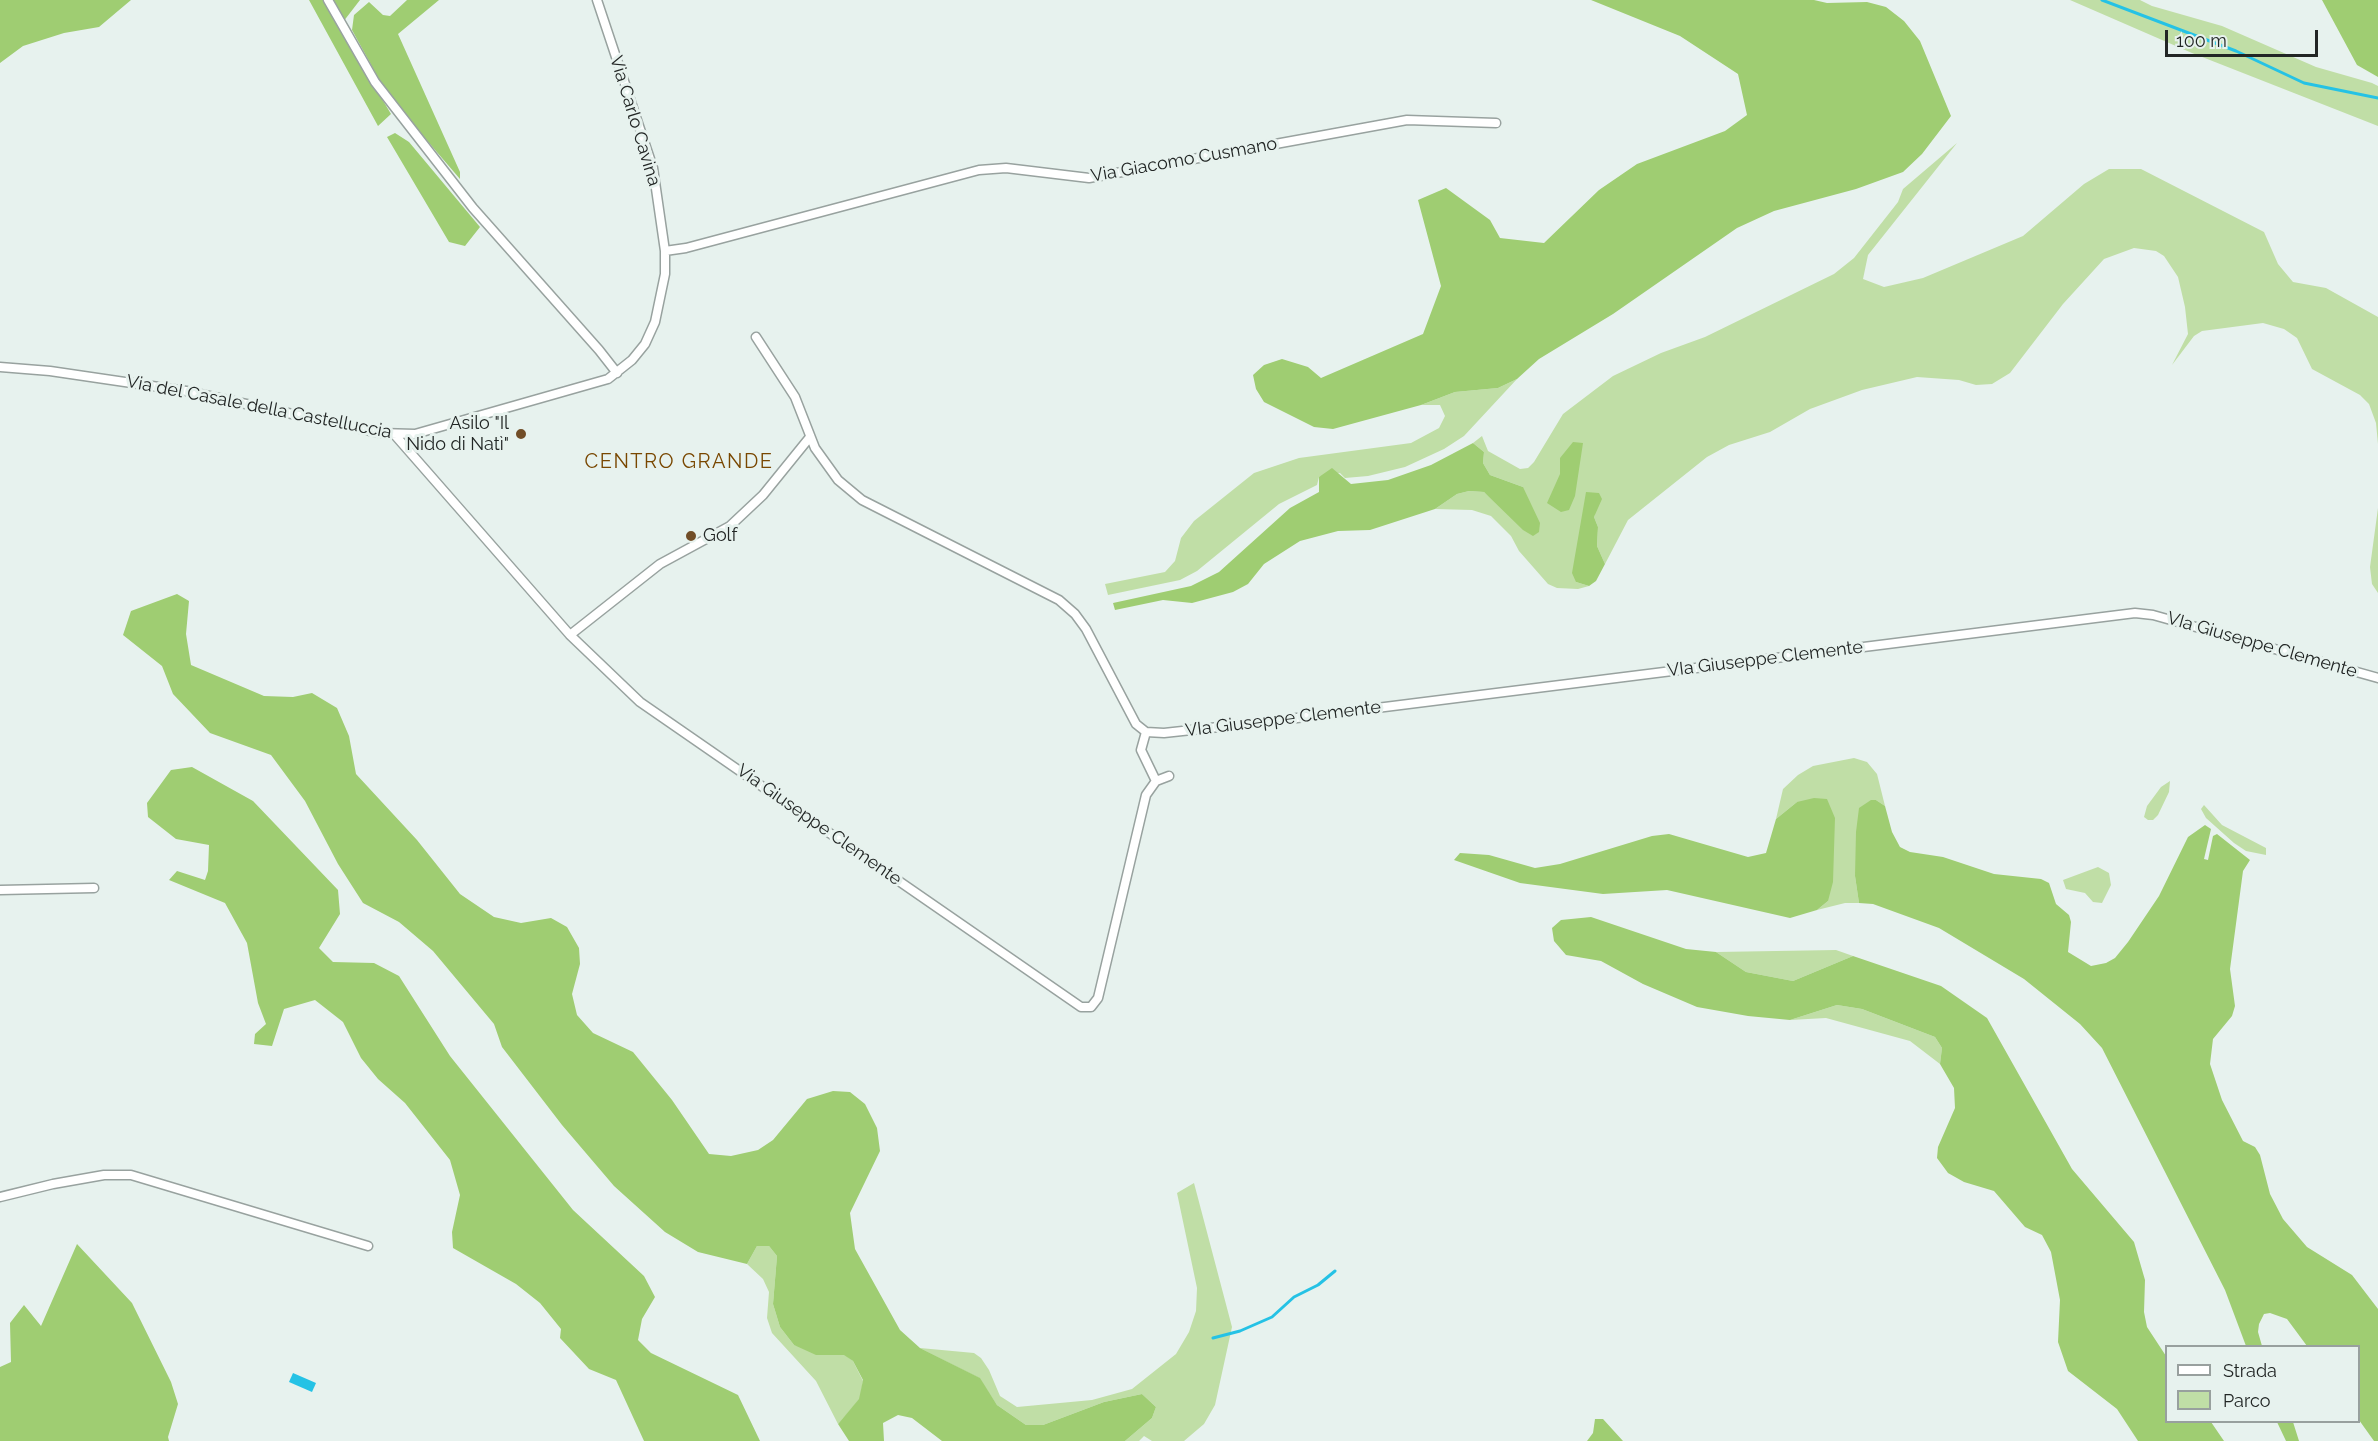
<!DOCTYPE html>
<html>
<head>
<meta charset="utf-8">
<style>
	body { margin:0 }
	#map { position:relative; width:2378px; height:1441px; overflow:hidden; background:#e7f2ee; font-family:Raleway,sans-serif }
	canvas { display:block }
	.legend { position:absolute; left:2165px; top:1345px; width:195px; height:78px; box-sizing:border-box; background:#e7f2ee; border:2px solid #98a09e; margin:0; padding:8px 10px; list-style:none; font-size:18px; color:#222625 }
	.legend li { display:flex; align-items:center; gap:12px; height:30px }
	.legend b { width:30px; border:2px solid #98a09e }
	.scale { position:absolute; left:2165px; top:30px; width:153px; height:27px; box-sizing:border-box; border:3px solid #222625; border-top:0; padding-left:8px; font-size:18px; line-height:21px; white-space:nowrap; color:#222625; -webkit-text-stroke:4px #e7f2ee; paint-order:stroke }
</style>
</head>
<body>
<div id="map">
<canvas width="2378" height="1441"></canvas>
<ul class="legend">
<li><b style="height:8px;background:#fff"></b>Strada</li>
<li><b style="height:16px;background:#c0dea6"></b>Parco</li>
</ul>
<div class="scale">100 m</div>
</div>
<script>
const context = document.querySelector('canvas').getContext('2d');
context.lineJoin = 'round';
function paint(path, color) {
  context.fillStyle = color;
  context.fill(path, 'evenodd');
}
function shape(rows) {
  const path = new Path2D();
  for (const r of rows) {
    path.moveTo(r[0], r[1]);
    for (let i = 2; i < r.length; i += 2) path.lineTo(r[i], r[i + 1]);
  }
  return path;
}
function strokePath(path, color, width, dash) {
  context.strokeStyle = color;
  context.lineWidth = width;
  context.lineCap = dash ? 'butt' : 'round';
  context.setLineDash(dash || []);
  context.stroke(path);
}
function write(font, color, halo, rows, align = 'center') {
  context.font = font + ' Raleway,sans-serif';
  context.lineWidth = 6;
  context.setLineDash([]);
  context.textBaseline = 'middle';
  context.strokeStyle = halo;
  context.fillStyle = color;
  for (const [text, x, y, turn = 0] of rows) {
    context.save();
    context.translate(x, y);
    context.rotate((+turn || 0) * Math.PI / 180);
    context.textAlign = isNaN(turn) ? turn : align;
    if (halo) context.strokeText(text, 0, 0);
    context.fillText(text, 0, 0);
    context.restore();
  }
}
const green = shape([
	[2070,0,2140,0,2152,6,2222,26,2316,67,2372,83,2378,86,2378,126,2192,53],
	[1957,143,1868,255,1863,279,1884,287,1923,278,2023,236,2084,184,2109,169,2141,169,2264,232,2278,264,2293,282,2326,288,2378,317,2378,444,2376,423,2369,404,2360,395,2312,369,2297,338,2284,329,2263,323,2202,331,2194,336,2172,365,2188,334,2185,307,2178,277,2164,256,2156,251,2134,248,2104,259,2063,304,2010,373,1992,384,1976,385,1959,380,1917,377,1862,390,1810,409,1770,432,1729,445,1707,457,1628,520,1605,564,1597,546,1598,527,1594,517,1599,493,1576,582,1589,586,1578,589,1557,588,1548,584,1519,551,1511,536,1491,516,1472,510,1435,509,1457,494,1469,491,1484,492,1495,501,1523,487,1490,475,1483,463,1484,452,1473,443,1482,436,1488,451,1520,469,1528,468,1534,462,1563,414,1613,376,1661,353,1705,337,1834,274,1854,258,1898,202,1903,189],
	[1517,379,1464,436,1444,449,1405,467,1368,476,1345,478,1340,473,1319,477,1317,485,1279,504,1197,571,1180,580,1108,595,1105,584,1165,572,1175,561,1181,538,1194,521,1254,473,1299,458,1411,443,1439,428,1445,416,1440,405,1421,405,1455,392,1498,388],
	[2378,508,2378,593,2372,584,2370,567],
	[1854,758,1867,762,1877,774,1885,806,1876,800,1855,876,1859,903,1845,903,1817,910,1828,901,1797,802,1776,819,1783,789,1798,775,1813,766],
	[2170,781,2169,792,2158,815,2153,820,2148,820,2144,817,2147,806,2161,787],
	[2204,805,2222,825,2266,848,2266,855,2246,851,2234,843,2206,818,2201,809],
	[2098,867,2109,873,2111,885,2102,903,2093,902,2085,893,2066,889,2063,880],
	[1836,950,1853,956,1793,981,1746,972,1716,952],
	[1837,1005,1862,1009,1935,1037,1942,1048,1940,1064,1910,1041,1826,1018,1790,1020],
	[1194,1183,1232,1327,1215,1405,1204,1424,1184,1441,1152,1441,1144,1436,1139,1441,1125,1441,1152,1418,1156,1407,1142,1394,1104,1402,1043,1425,1026,1425,997,1405,979,1378,920,1348,974,1353,981,1358,989,1370,1000,1396,1017,1407,1092,1400,1132,1389,1176,1354,1189,1332,1196,1311,1197,1288,1177,1193],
	[757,1246,769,1246,777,1256,773,1304,780,1327,794,1345,844,1354,853,1361,863,1381,860,1399,838,1424,816,1381,772,1333,767,1318,769,1292,763,1279,747,1264]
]);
const forest = shape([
	[0,0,131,0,99,27,64,33,23,46,0,63],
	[309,0,360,0,343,22,347,40,391,114,378,126],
	[407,0,439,0,398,34,460,172,460,179,387,94,352,30,354,15,369,2,383,15,390,16],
	[1591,0,1814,0,1827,3,1867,2,1886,7,1904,21,1920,41,1951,116,1922,154,1903,172,1856,189,1774,211,1737,228,1613,314,1539,359,1517,379,1498,388,1455,392,1421,405,1333,429,1314,427,1264,402,1256,389,1253,375,1264,365,1282,359,1308,367,1321,378,1423,334,1441,286,1418,200,1446,188,1490,220,1500,238,1544,243,1599,190,1637,164,1725,131,1747,115,1738,74,1680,36],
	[2322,0,2378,0,2378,77,2357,65],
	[395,133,409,142,480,227,465,246,449,242,387,137],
	[1573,442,1583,443,1575,496,1569,510,1561,512,1547,503,1560,474,1560,458],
	[1473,443,1484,452,1483,463,1490,475,1523,487,1540,523,1539,532,1533,536,1523,530,1484,492,1469,491,1457,494,1435,509,1370,530,1338,531,1300,541,1264,564,1248,584,1233,592,1192,603,1163,600,1115,610,1113,603,1191,586,1219,572,1290,508,1319,492,1319,477,1332,468,1351,484,1388,480,1431,465],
	[1586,492,1599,493,1602,499,1594,517,1598,527,1597,546,1605,564,1596,581,1589,586,1576,582,1572,573],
	[177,594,189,601,186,634,191,665,264,696,293,697,312,693,337,708,349,736,356,774,417,840,460,894,494,917,521,923,551,918,567,927,579,948,580,964,572,994,577,1015,593,1033,633,1052,672,1100,709,1154,731,1156,758,1150,773,1140,807,1099,833,1091,850,1092,865,1104,877,1128,880,1151,850,1213,855,1249,900,1330,920,1348,980,1378,997,1405,1026,1425,1043,1425,1104,1402,1142,1394,1156,1407,1152,1418,1125,1441,942,1441,912,1418,898,1415,883,1423,884,1441,849,1441,838,1424,859,1399,863,1380,853,1361,844,1355,816,1355,794,1345,780,1327,773,1304,777,1256,769,1246,757,1246,747,1264,698,1252,665,1232,614,1186,562,1125,502,1047,494,1024,433,951,399,922,363,903,338,864,305,801,271,755,210,733,173,694,162,666,123,635,131,611],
	[192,767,253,801,338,890,340,914,319,948,333,962,374,963,399,976,450,1056,573,1210,644,1276,655,1297,642,1319,638,1340,651,1353,738,1395,760,1441,644,1441,616,1380,589,1369,560,1338,561,1329,540,1303,516,1284,453,1248,452,1232,460,1195,450,1160,405,1103,378,1079,361,1058,343,1022,315,1000,284,1009,272,1046,254,1044,255,1034,266,1024,258,1003,247,943,225,903,169,880,177,871,205,880,208,871,209,845,176,839,148,817,147,803,171,770],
	[1814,798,1827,799,1835,818,1833,882,1828,901,1817,910,1790,918,1667,890,1603,894,1520,883,1454,860,1460,853,1489,855,1535,868,1560,864,1652,836,1669,834,1748,857,1766,853,1776,819,1797,802],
	[1871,800,1876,800,1885,806,1892,832,1900,847,1910,852,1943,857,1994,874,2041,879,2049,883,2056,904,2069,915,2071,922,2068,952,2091,966,2106,963,2115,958,2128,942,2159,896,2188,837,2205,825,2211,829,2204,859,2208,860,2213,836,2217,834,2250,860,2243,871,2230,969,2235,1006,2232,1016,2213,1039,2210,1064,2222,1100,2243,1141,2255,1147,2260,1155,2270,1194,2283,1219,2307,1247,2352,1275,2378,1309,2378,1441,2374,1441,2359,1420,2358,1346,2307,1346,2287,1319,2270,1313,2264,1314,2259,1324,2258,1332,2262,1346,2246,1346,2225,1290,2102,1048,2080,1024,2024,979,1939,928,1873,904,1859,903,1855,876,1856,832,1859,808],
	[1591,917,1686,949,1716,952,1746,972,1793,981,1853,956,1941,986,1987,1018,2072,1169,2134,1242,2145,1280,2144,1312,2147,1327,2166,1356,2166,1422,2211,1422,2224,1441,2138,1441,2117,1409,2068,1371,2058,1342,2060,1300,2051,1252,2042,1235,2025,1227,1994,1191,1964,1182,1948,1173,1937,1158,1938,1147,1955,1108,1954,1088,1940,1064,1942,1048,1935,1037,1862,1009,1837,1005,1790,1020,1748,1016,1697,1007,1643,984,1601,961,1566,955,1554,941,1552,928,1561,920],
	[77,1244,132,1303,171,1382,178,1404,168,1437,169,1441,0,1441,0,1367,11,1362,10,1323,24,1305,41,1326],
	[1595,1419,1603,1419,1623,1441,1587,1441,1593,1433],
	[2277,1422,2293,1422,2299,1441,2286,1441]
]);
const water = shape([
	[293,1373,316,1383,312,1392,289,1382]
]);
const stream = shape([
	[2102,0,2236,51,2304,83,2378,98],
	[1213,1338,1240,1331,1272,1317,1294,1297,1318,1285,1335,1271]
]);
const minor = shape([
	[328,0,375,82,473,208,599,350,617,373],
	[665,251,686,248,979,170,1006,168,1089,178,1407,120,1496,123],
	[756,337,795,397,815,448,838,480,862,500,1059,600,1075,614,1086,629,1136,724,1146,732,1164,733,1265,722,2135,613,2153,615,2378,678],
	[0,367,50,371,186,391,380,433,415,434,608,379,632,360,645,344,655,322,665,274,665,251,653,168,597,0],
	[394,434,570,635,640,702,1081,1007,1091,1007,1098,998,1146,795,1156,781,1169,776],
	[570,635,660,564,730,526,763,495,810,437],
	[1146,732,1141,750,1156,781],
	[0,890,94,888],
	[0,1197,53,1184,104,1175,131,1175,368,1246]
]);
const markers = [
	[521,434,6,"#714d27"],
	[691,536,6,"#714d27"]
];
const streetNames = [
	["Via Carlo Cavina",635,121,73],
	["Via Giacomo Cusmano",1184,160,-10],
	["Via del Casale della Castelluccia",259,407,11],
	["VIa Giuseppe Clemente",2262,645,16],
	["VIa Giuseppe Clemente",1765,659,-7],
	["VIa Giuseppe Clemente",1283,719,-7],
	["Via Giuseppe Clemente",819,825,35]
];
const poiNames = [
	["Asilo \"Il",509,424],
	["Nido di Natì\"",509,445],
	["Golf",703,536,"left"]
];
const neighbourhoodNames = [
	["CENTRO GRANDE",679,462]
];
paint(green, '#c0dea6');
paint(forest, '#9fcd72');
paint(water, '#25c2e5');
strokePath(stream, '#25c2e5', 3);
strokePath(minor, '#98a29f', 11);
strokePath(minor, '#fff', 8);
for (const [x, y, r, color] of markers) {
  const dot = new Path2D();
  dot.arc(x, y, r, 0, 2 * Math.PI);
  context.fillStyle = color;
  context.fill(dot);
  strokePath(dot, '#e7f2ee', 2);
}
write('18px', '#222625', '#e7f2ee', streetNames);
write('18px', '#222625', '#e7f2ee', poiNames, 'right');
context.letterSpacing = '1.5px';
write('20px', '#794700', '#e7f2ee', neighbourhoodNames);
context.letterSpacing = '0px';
</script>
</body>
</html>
